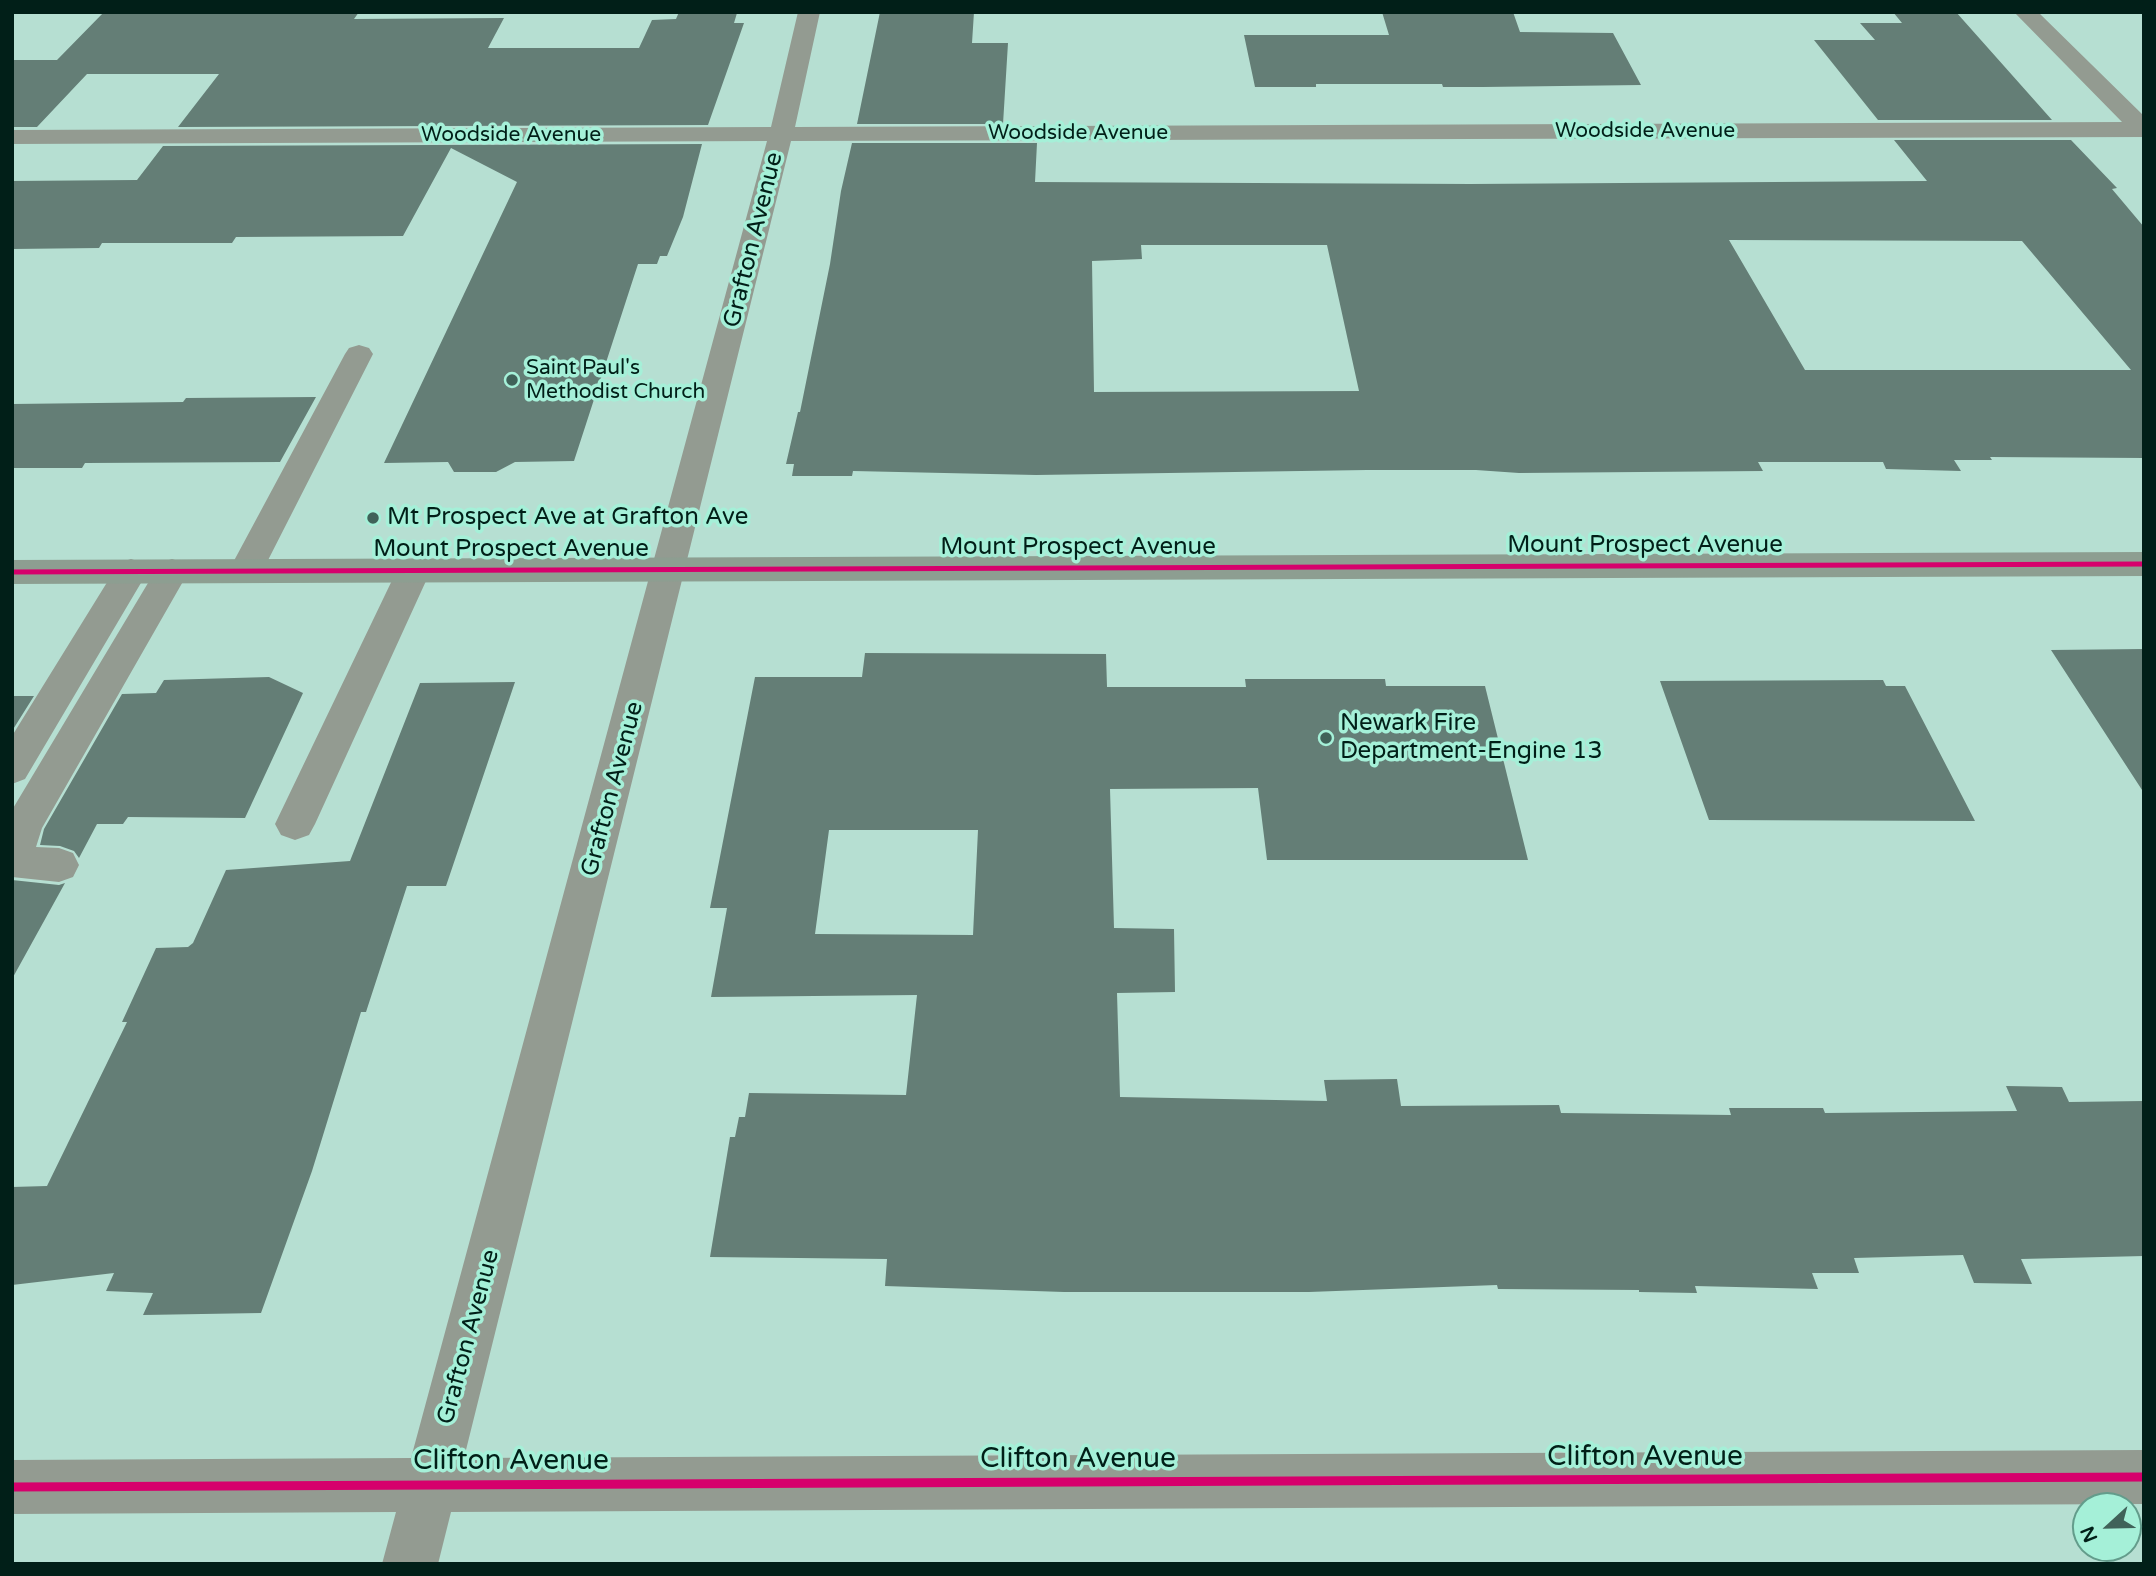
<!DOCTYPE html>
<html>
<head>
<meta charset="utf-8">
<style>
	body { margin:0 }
	#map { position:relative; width:2156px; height:1576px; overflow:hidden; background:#b6dfd2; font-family:"Varela Round",sans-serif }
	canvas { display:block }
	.frame { position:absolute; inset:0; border:14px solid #011f18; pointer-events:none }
	.north { position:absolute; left:2072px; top:1492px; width:70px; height:70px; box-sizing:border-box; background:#a5f0d8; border:2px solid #639c8b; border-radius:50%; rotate:248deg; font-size:19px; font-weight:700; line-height:28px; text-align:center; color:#011f18 }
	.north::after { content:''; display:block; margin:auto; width:24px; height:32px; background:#406259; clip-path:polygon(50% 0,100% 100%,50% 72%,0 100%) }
</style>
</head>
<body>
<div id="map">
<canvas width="2156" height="1576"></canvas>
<div class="frame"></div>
<div class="north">N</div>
</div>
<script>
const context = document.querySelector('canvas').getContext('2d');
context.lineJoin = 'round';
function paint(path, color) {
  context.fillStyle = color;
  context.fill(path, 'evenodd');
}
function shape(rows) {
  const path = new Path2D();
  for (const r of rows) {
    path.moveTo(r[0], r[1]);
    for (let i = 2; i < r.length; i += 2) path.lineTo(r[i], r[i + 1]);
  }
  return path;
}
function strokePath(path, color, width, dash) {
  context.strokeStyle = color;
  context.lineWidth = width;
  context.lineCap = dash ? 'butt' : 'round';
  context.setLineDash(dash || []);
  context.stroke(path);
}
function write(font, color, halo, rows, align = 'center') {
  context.font = font + ' "Varela Round",sans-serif';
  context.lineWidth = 7;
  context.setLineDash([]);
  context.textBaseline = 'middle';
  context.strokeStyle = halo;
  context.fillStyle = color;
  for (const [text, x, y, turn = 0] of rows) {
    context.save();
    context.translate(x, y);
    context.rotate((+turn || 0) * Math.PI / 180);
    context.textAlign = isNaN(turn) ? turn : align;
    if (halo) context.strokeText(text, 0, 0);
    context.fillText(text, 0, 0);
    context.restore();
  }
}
const building = shape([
	[104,12,359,12,354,19,504,18,488,48,639,48,652,20,676,19,679,12,737,13,734,23,744,23,708,125,178,127,219,74,87,74,37,127,12,127,12,60,57,60],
	[880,12,974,12,972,43,1008,43,1003,124,857,124],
	[1382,12,1513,12,1520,32,1613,33,1641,85,1483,87,1443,87,1442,84,1316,84,1316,87,1255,87,1244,35,1389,35],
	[1893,12,1956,12,2052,120,1878,120,1814,40,1875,40,1860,23,1902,23],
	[1894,140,2071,140,2117,188,2112,189,2144,227,2144,458,1990,457,1992,460,1954,460,1961,471,1886,469,1883,462,1758,462,1763,471,1519,473,1476,470,1367,470,1036,475,853,471,852,476,792,476,794,464,786,464,798,412,800,412,830,264,841,191,852,143,1037,143,1035,182,1471,184,1927,181],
	[1729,240,2022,241,2131,370,1805,370],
	[1141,245,1327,245,1359,391,1094,392,1092,261,1142,259],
	[702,144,683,217,667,256,660,256,657,264,638,264,574,461,515,462,496,472,454,472,448,462,384,463,517,182,451,148,403,236,236,237,232,243,102,243,99,248,12,249,12,181,137,180,163,146],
	[316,397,280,462,85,463,82,468,12,468,12,404,183,402,186,398],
	[2144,649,2144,793,2051,650],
	[865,653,1106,654,1107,687,1246,687,1245,679,1385,679,1386,686,1485,686,1528,860,1267,860,1258,788,1110,789,1114,928,1174,929,1175,992,1117,993,1120,1097,1327,1101,1324,1080,1397,1079,1401,1106,1559,1105,1561,1113,1731,1115,1729,1108,1823,1108,1825,1113,2017,1111,2006,1086,2062,1087,2069,1102,2144,1101,2144,1256,2021,1259,2032,1284,1974,1283,1963,1255,1854,1258,1859,1273,1812,1273,1818,1289,1695,1286,1697,1293,1639,1292,1639,1290,1498,1289,1497,1285,1309,1292,1064,1292,885,1286,887,1259,710,1257,730,1137,735,1137,739,1117,745,1117,749,1093,906,1095,917,995,711,997,727,908,710,908,755,677,862,677],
	[829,830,978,830,973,935,815,934],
	[269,677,303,693,245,818,128,817,123,824,97,824,79,858,74,851,60,846,40,845,44,829,122,694,156,693,164,680],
	[1883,680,1886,686,1905,686,1975,821,1709,820,1660,681],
	[515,682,446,886,407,886,366,1012,361,1012,312,1171,261,1313,143,1315,153,1293,106,1291,114,1273,12,1285,12,1187,47,1186,127,1022,122,1022,156,948,188,947,193,943,226,870,350,861,420,683],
	[12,696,34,696,12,731],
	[12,880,59,885,65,883,12,979]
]);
const minor = shape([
	[798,12,820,12,795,127,2122,122,2014,12,2038,12,2144,116,2144,137,791,141,464,1458,2144,1450,2144,1504,451,1512,438,1564,382,1564,396,1512,12,1514,12,1460,411,1458,767,141,12,144,12,130,771,127,798,12],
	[359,345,369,348,373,354,263,570,258,578,246,582,234,578,229,570,345,354,349,348,359,345],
	[414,558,426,562,431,570,315,824,309,835,295,840,281,835,275,824,397,570,402,562,414,558],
	[131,559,143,563,148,571,25,779,12,784,12,736,119,563,131,559],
	[172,559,184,563,189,571,42,828,36,847,59,848,73,853,79,865,73,877,59,882,12,877,12,810,160,563,172,559]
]);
const major = shape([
	[2144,552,2144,576,12,584,12,560,2144,552]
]);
const cyclewayFar1 = shape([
	[12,572,2144,564]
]);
const cycleway = shape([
	[12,1487,2144,1477]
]);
const markers = [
	[512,380,7,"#406259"],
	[373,518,7,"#406259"],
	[1326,738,7,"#406259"]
];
const farStreetnames = [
	["Woodside Avenue",1645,131],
	["Woodside Avenue",1078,133],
	["Woodside Avenue",511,135]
];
const farPoinames = [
	["Saint Paul's",526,368],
	["Methodist Church",526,392]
];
const streetNames = [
	["Grafton Avenue",754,240,-76],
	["Mount Prospect Avenue",1645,546],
	["Mount Prospect Avenue",1078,548],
	["Mount Prospect Avenue",511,550],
	["Grafton Avenue",613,789,-75],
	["Grafton Avenue",469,1337,-75]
];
const poiNames = [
	["Mt Prospect Ave at Grafton Ave",387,518],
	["Newark Fire",1340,724],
	["Department-Engine 13",1340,752]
];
const nearStreetnames = [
	["Clifton Avenue",1645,1458],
	["Clifton Avenue",1078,1460],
	["Clifton Avenue",511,1462]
];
paint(building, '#647e76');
paint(minor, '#939b91');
paint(major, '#8d9e91');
strokePath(cyclewayFar1, '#d6006c', 5);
strokePath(cycleway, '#d6006c', 9);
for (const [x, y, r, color] of markers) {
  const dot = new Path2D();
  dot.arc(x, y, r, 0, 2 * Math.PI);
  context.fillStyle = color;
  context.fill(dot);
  strokePath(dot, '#a5f0d8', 2.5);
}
write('21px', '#011f18', '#a5f0d8', farStreetnames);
write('21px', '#011f18', '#a5f0d8', farPoinames, 'left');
write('24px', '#011f18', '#a5f0d8', streetNames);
write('24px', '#011f18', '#a5f0d8', poiNames, 'left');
write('28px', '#011f18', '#a5f0d8', nearStreetnames);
</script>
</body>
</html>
